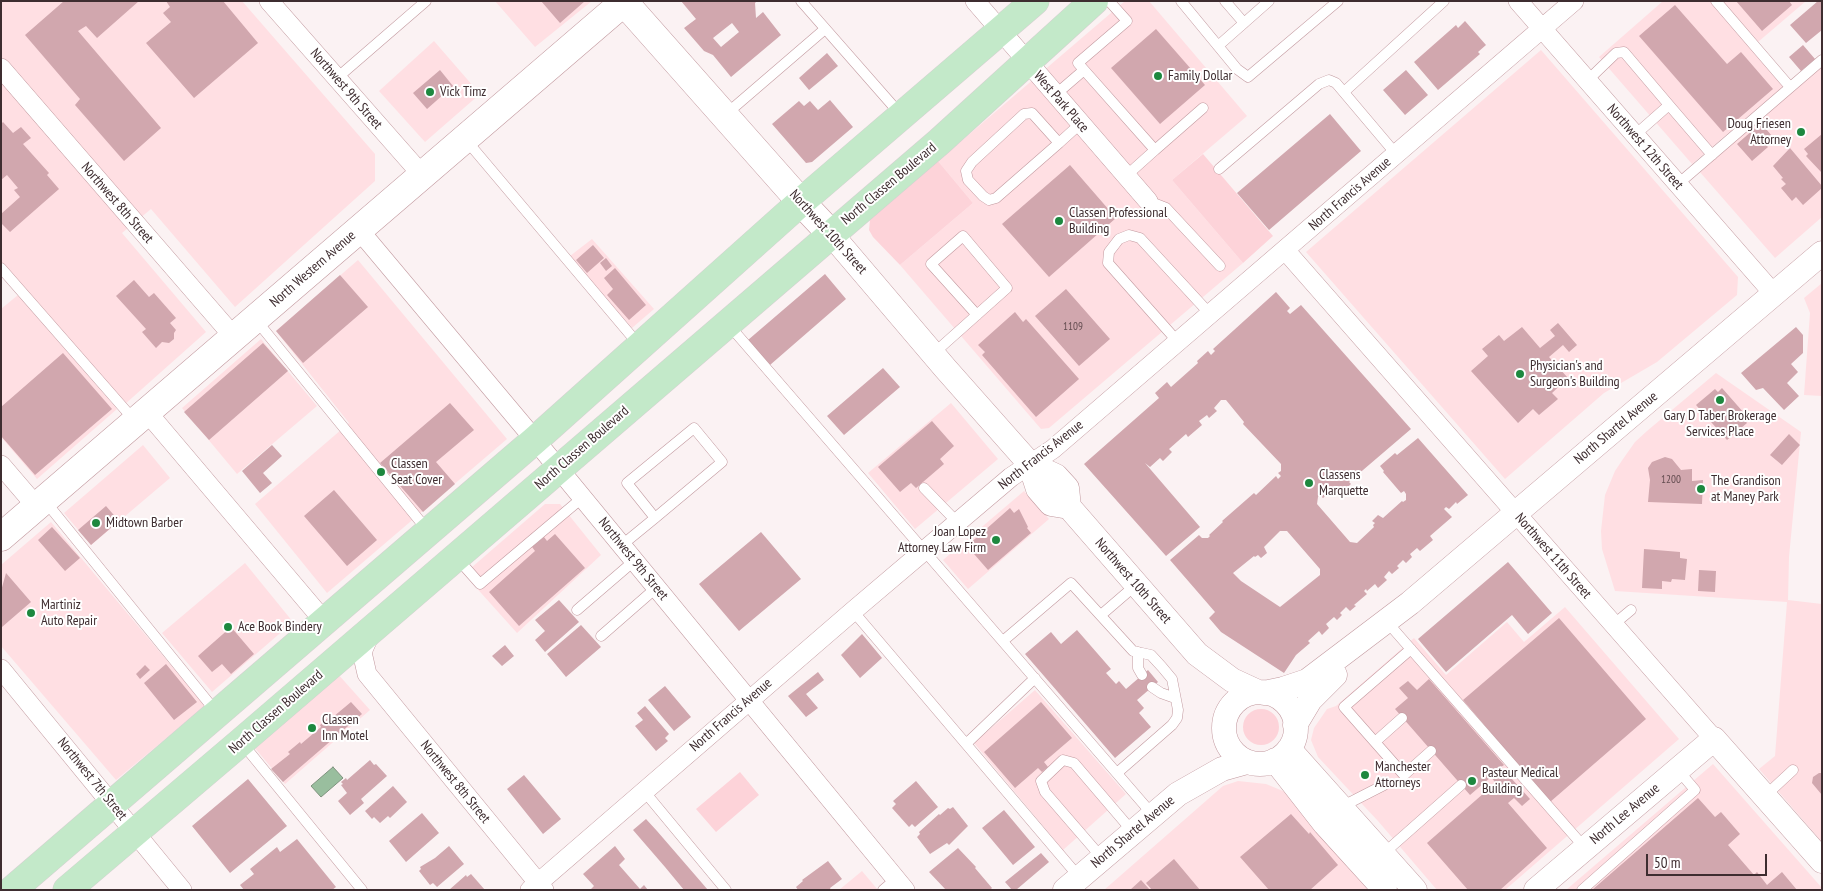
<!DOCTYPE html>
<html>
<head>
<meta charset="utf-8">
<style>
	body { margin:0 }
	#map { position:relative; width:1823px; height:891px; overflow:hidden; background:#fbf2f3; font-family:"PT Sans Narrow",sans-serif }
	canvas { display:block }
	.frame { position:absolute; inset:0; border:2px solid #3e2d30; pointer-events:none }
	.scale { position:absolute; left:1646px; top:854px; width:121px; height:22px; box-sizing:border-box; border:2px solid #3e2d30; border-top:0; padding-left:6px; font-size:15px; line-height:18px; white-space:nowrap; color:#3e2d30; -webkit-text-stroke:4px #fff; paint-order:stroke }
</style>
</head>
<body>
<div id="map">
<canvas width="1823" height="891"></canvas>
<div class="frame"></div>
<div class="scale">50 m</div>
</div>
<script>
const context = document.querySelector('canvas').getContext('2d');
context.lineJoin = 'round';
function paint(path, color) {
  context.fillStyle = color;
  context.fill(path, 'evenodd');
}
function shape(rows) {
  const path = new Path2D();
  for (const r of rows) {
    if (r.length === 3) {
      path.moveTo(r[0] + r[2], r[1]);
      path.arc(r[0], r[1], r[2], 0, 2 * Math.PI);
      continue;
    }
    path.moveTo(r[0], r[1]);
    for (let i = 2; i < r.length; i += 2) path.lineTo(r[i], r[i + 1]);
  }
  return path;
}
function strokePath(path, color, width, dash) {
  context.strokeStyle = color;
  context.lineWidth = width;
  context.lineCap = dash ? 'butt' : 'round';
  context.setLineDash(dash || []);
  context.stroke(path);
}
function write(font, color, halo, rows, align = 'center') {
  context.font = font + ' "PT Sans Narrow",sans-serif';
  context.lineWidth = 4;
  context.setLineDash([]);
  context.textBaseline = 'middle';
  context.strokeStyle = halo;
  context.fillStyle = color;
  for (const [text, x, y, turn = 0] of rows) {
    context.save();
    context.translate(x, y);
    context.rotate((+turn || 0) * Math.PI / 180);
    context.textAlign = isNaN(turn) ? turn : align;
    if (halo) context.strokeText(text, 0, 0);
    context.fillText(text, 0, 0);
    context.restore();
  }
}
const built = shape([
	[1,1,242,1,375,154,375,181,235,307,151,209,122,233,206,332,124,405,1,265],
	[495,1,592,1,535,47],
	[1125,1,1149,1,1247,116,1172,180,1243,263,1049,428,1041,429,900,265,973,203,938,161],
	[1663,1,1713,1,1785,85,1692,164,1599,57],
	[1722,1,1806,1,1758,42],
	[434,41,480,94,425,142,379,91],
	[1541,50,1738,277,1737,295,1657,362,1604,393,1505,479,1306,252],
	[1822,65,1822,217,1775,258,1699,171],
	[592,239,654,309,632,328,570,256],
	[358,260,507,439,327,593,255,504,349,423,276,331],
	[1822,283,1822,396,1804,395,1810,313,1804,298],
	[18,295,117,409,37,479,1,437,1,309],
	[261,339,317,406,237,474,182,408],
	[1716,373,1801,432,1789,557,1788,600,1822,604,1822,842,1759,769,1775,756,1787,602,1615,591,1602,549,1601,531,1605,495,1615,471,1623,459,1635,442,1647,431],
	[951,403,998,459,915,529,868,473],
	[143,445,170,478,91,545,64,513],
	[1024,491,1049,519,968,589,943,560],
	[545,504,560,504,601,555,517,633,464,574],
	[51,522,205,706,116,780,1,646,1,565],
	[245,563,293,622,212,692,162,633],
	[1565,607,1679,739,1505,890,1437,890,1378,821,1318,757,1311,740,1314,728,1327,709,1336,706,1414,638,1446,675,1507,622,1524,642],
	[337,673,370,710,285,784,254,747],
	[1035,690,1126,794,1063,850,974,743],
	[1713,764,1822,888,1822,890,1566,890],
	[1238,781,1266,784,1283,791,1300,804,1374,890,1104,890,1223,786],
	[862,871,878,890,839,890]
]);
const green = shape([
	[1203,154,1273,236,1243,263,1172,180],
	[938,161,973,203,900,265,873,237,869,230,870,220,874,213],
	[1261,727,18],
	[740,772,759,795,716,832,696,809]
]);
const water = shape([
	[333,767,343,778,321,797,311,786,333,767]
]);
const building = shape([
	[64,1,139,1,97,38,86,26,78,31,161,128,124,161,75,105,80,99,25,35],
	[166,1,223,1,258,43,194,98,146,43,171,22,163,13,170,7],
	[541,1,585,1,560,23],
	[681,1,757,1,755,3,756,18,763,12,781,35,731,77,713,55,704,51,684,28,696,19],
	[732,23,739,32,721,47,713,38],
	[1736,1,1789,1,1792,5,1762,31],
	[1818,1,1822,1,1822,30,1806,43,1790,25],
	[1675,5,1727,64,1741,52,1773,89,1723,132,1639,36],
	[1465,21,1486,45,1478,52,1480,54,1438,90,1414,62,1456,25,1458,28],
	[1156,29,1205,85,1160,124,1111,68],
	[1803,45,1815,59,1801,71,1789,57],
	[827,53,838,66,809,90,799,78],
	[440,70,453,86,427,109,413,93],
	[1406,70,1428,95,1405,115,1383,90],
	[830,100,853,127,812,162,806,163,772,124,799,101,804,106,810,101,818,110],
	[1330,114,1361,151,1269,230,1237,193],
	[3,122,13,133,21,127,31,138,23,144,49,173,47,175,59,189,10,232,1,223,1,214,20,197,14,190,18,188,7,175,1,180,1,124],
	[1761,123,1772,136,1764,143,1768,147,1752,161,1737,144],
	[1822,134,1822,173,1806,156,1808,154,1804,149],
	[1790,148,1822,186,1822,188,1803,205,1796,197,1792,201,1781,188,1786,184,1781,179,1783,178,1773,166],
	[1070,165,1116,218,1049,277,1002,224],
	[593,245,604,258,587,273,576,260],
	[606,258,612,266,606,271,600,263],
	[615,268,646,305,629,320,607,295,613,289,604,278],
	[825,274,846,299,770,365,748,340],
	[340,275,368,307,303,363,276,331],
	[134,280,149,297,154,293,176,318,170,323,176,330,174,333,174,339,169,343,162,342,156,348,142,332,146,329,116,296],
	[1066,289,1110,339,1079,366,1035,316],
	[1276,292,1290,308,1287,311,1290,314,1301,305,1411,429,1349,482,1351,484,1338,496,1333,490,1323,498,1320,495,1318,497,1317,504,1350,542,1357,543,1374,527,1373,525,1375,523,1372,521,1378,515,1383,518,1402,501,1403,502,1406,500,1406,494,1404,491,1401,493,1383,472,1384,471,1380,466,1395,453,1397,455,1418,438,1468,495,1457,504,1456,502,1449,509,1446,507,1444,509,1452,517,1430,536,1433,540,1420,551,1417,548,1410,554,1412,557,1406,563,1403,560,1397,566,1399,568,1392,574,1389,571,1384,577,1387,580,1378,588,1375,584,1367,591,1366,589,1364,591,1367,594,1354,605,1356,606,1350,611,1346,607,1340,613,1342,615,1337,620,1334,617,1326,624,1329,628,1322,635,1319,631,1308,641,1310,643,1296,655,1284,673,1221,632,1209,618,1215,612,1170,560,1199,535,1202,538,1208,538,1210,536,1209,535,1223,522,1222,521,1254,493,1256,495,1276,476,1278,479,1281,476,1278,473,1281,471,1281,464,1243,424,1244,422,1226,400,1221,400,1214,408,1217,411,1209,418,1207,415,1199,421,1202,425,1188,437,1186,434,1169,449,1172,452,1163,461,1160,458,1150,467,1145,463,1200,527,1166,556,1084,464,1159,398,1155,393,1167,382,1171,387,1198,363,1197,361,1208,351,1211,355,1215,351,1213,349],
	[1280,531,1287,531,1320,569,1320,575,1280,607,1241,581,1233,573,1254,556,1255,557,1258,555,1261,558,1267,553,1264,547],
	[1015,312,1023,322,1026,319,1079,379,1036,417,982,355,985,352,978,345],
	[1558,323,1577,345,1569,352,1563,345,1549,357,1568,378,1552,393,1558,399,1539,415,1533,409,1518,423,1471,371,1488,356,1482,349,1499,335,1504,341,1522,327,1540,348,1555,336,1550,330],
	[1796,327,1803,335,1803,353,1791,364,1798,372,1787,383,1799,396,1784,410,1763,388,1756,390,1741,373],
	[263,343,288,371,209,440,184,412],
	[63,353,112,409,35,475,1,436,1,407],
	[883,368,900,387,844,435,827,416],
	[1722,388,1744,413,1741,416,1747,423,1727,440,1696,405,1715,389,1718,392],
	[450,403,474,430,436,462,455,484,423,512,380,463],
	[932,421,954,446,940,459,944,464,916,488,911,483,900,492,878,467],
	[1789,434,1800,445,1782,465,1770,455],
	[272,445,282,456,263,473,272,483,260,493,242,471],
	[1665,457,1672,459,1681,470,1692,469,1692,481,1703,480,1702,504,1648,502,1650,480,1648,468,1652,462],
	[334,490,377,540,347,566,304,516],
	[106,506,119,521,91,545,78,530],
	[1010,508,1014,513,1019,509,1028,527,1027,528,1031,533,988,570,967,546],
	[52,527,80,558,65,571,38,540],
	[761,532,801,579,739,631,699,584],
	[555,534,585,568,519,626,489,592,535,551,532,547,544,537,547,541],
	[1644,549,1680,552,1680,558,1687,559,1685,580,1672,579,1671,582,1662,581,1662,589,1642,588],
	[1508,562,1552,613,1528,634,1512,615,1446,672,1418,639],
	[1699,570,1716,571,1715,592,1698,591],
	[6,573,31,602,2,627,1,591],
	[559,600,579,622,545,652,535,640,545,631,535,620],
	[1559,618,1646,719,1550,802,1463,700],
	[581,625,601,647,566,677,547,654],
	[231,627,254,654,231,674,222,664,212,672,198,656],
	[1077,630,1111,669,1106,673,1116,684,1119,681,1126,689,1148,670,1158,682,1137,700,1144,708,1139,713,1151,727,1115,758,1025,654,1051,632,1061,644],
	[862,634,882,658,860,678,841,655],
	[505,645,514,656,502,666,492,656],
	[166,664,197,702,174,720,144,683],
	[145,665,150,670,140,679,136,674],
	[818,672,824,680,806,694,818,708,806,717,788,696],
	[1429,679,1504,765,1501,767,1530,799,1522,806,1514,798,1508,803,1547,848,1500,890,1468,890,1427,843,1492,786,1494,789,1498,786,1491,777,1470,795,1395,709,1408,698,1399,688,1408,681,1417,690],
	[665,686,691,717,674,731,648,700],
	[351,702,362,714,283,782,271,769,290,754,288,752,300,742,301,744,321,727,320,725,331,715,333,717],
	[1041,702,1072,738,1044,762,1048,767,1042,772,1038,768,1015,788,984,752],
	[645,706,669,734,665,738,668,741,656,751,635,726,643,720,637,713],
	[370,760,374,765,376,764,387,776,361,799,364,803,350,815,338,801,347,793,341,785,343,784,341,782,346,778,347,780],
	[1819,773,1822,773,1822,795,1812,783,1813,777],
	[524,775,561,819,543,834,507,789],
	[248,779,287,826,230,873,192,826],
	[916,781,938,807,915,827,912,824,909,827,892,808,896,804,893,801],
	[393,786,407,802,390,818,388,816,380,823,374,817,372,819,365,811],
	[1698,798,1715,817,1721,812,1740,834,1728,845,1754,875,1757,872,1767,885,1782,872,1797,890,1592,890],
	[953,807,968,826,949,845,947,843,930,854,917,837,920,834,919,832,939,814,940,815,948,808,950,809],
	[1004,810,1035,847,1013,865,982,828],
	[422,813,439,833,406,862,389,841],
	[1291,814,1309,834,1310,832,1338,865,1310,890,1269,890,1240,857],
	[646,819,657,831,708,890,684,890,665,867,633,830],
	[297,839,336,887,332,890,244,890,240,885,254,874,250,869,277,847,280,852],
	[449,846,464,864,437,887,433,883,430,885,419,871,421,869,420,867,435,858],
	[615,846,625,859,619,865,640,889,644,885,648,890,591,889,594,886,583,874],
	[958,848,976,867,975,868,992,888,990,890,946,890,929,872],
	[1041,853,1049,862,1016,890,1012,890,1005,882],
	[1174,859,1200,890,1152,890,1146,883],
	[828,861,842,879,830,888,831,890,798,890,796,887,803,881,802,880],
	[471,874,485,890,449,890,466,875,467,877],
	[1141,880,1150,890,1130,890]
]);
const service = shape([
	[801,1,901,115],
	[1109,1,1127,21,1078,63,1084,70,1155,150,1203,108],
	[1181,1,1237,69,1248,77,1338,1],
	[1225,1,1244,23],
	[1716,1,1790,87],
	[1218,46,1269,1],
	[337,78,426,1],
	[1587,81,1616,53,1624,52,1669,105],
	[1344,92,1444,1],
	[1055,95,1084,70],
	[725,115,825,29],
	[1635,135,1669,105,1712,155],
	[466,140,639,345],
	[1059,143,996,198,989,200,983,196,968,180,966,171,972,162,1024,114,1032,113,1059,143,1080,124],
	[1219,169,1319,84,1329,80,1336,83,1396,154],
	[1126,176,1155,150],
	[1678,184,1822,60],
	[1148,201,1166,208,1220,266],
	[1,268,135,421],
	[256,320,428,531],
	[728,324,1153,815],
	[1178,342,1108,263,1109,252,1119,239,1129,235,1140,238,1210,314],
	[933,354,1007,288,963,236,931,264,977,315],
	[924,488,957,522],
	[45,501,217,713],
	[622,545,655,518,722,462,694,428,627,483,655,518],
	[457,558,480,584,582,498],
	[577,610,634,561],
	[853,611,1079,877],
	[1101,615,1137,584],
	[1388,623,1585,848],
	[1613,625,1631,610],
	[601,636,656,588],
	[1003,641,1071,583,1133,651,1151,655,1162,667,1172,679,1178,710,1177,718,1172,725,1117,773],
	[1411,649,1344,707,1404,775,1431,751],
	[1138,652,1138,668,1142,675],
	[1152,687,1161,693,1175,698],
	[1375,742,1402,718],
	[242,743,362,890],
	[966,744,1035,678],
	[644,791,726,890],
	[1765,796,1793,770],
	[1341,807,1384,785],
	[1383,854,1461,785],
	[1102,858,1045,792,1041,781,1063,760,1074,763,1133,832],
	[883,890,896,879],
	[1582,890,1695,790,1678,770]
]);
const minor = shape([
	[269,1,423,176],
	[975,1,1148,201],
	[1518,1,1773,293],
	[1,68,234,337],
	[359,230,535,440,905,890],
	[1285,250,1714,739],
	[147,412,324,621],
	[1,465,37,507],
	[371,632,362,652,367,674,544,890],
	[1,669,182,890],
	[530,890,853,611,1011,477,1053,449,1574,1]
]);
const tertiary = shape([
	[831,234,945,368,1030,464,1038,489,1051,504,1069,507],
	[1030,464,1056,476,1067,488,1069,507,1197,654,1232,680,1258,692],
	[1260,728,36],
	[1264,693,1283,689,1307,681,1410,603,1822,253],
	[1295,725,1310,700,1335,675],
	[1289,749,1415,890],
	[1275,760,1325,824,1385,890],
	[1065,890,1178,794,1222,769,1247,762],
	[1536,890,1714,739,1822,861]
]);
const secondary = shape([
	[623,1,801,202,831,234],
	[1,537,624,2]
]);
const primary = shape([
	[12,890,535,440,801,202,1035,1],
	[67,890,241,742,939,142,1094,1]
]);
const markers = [
	[1158,76,5,"#1d883f"],
	[430,92,5,"#1d883f"],
	[1801,132,5,"#1d883f"],
	[1059,221,5,"#1d883f"],
	[1520,374,5,"#1d883f"],
	[1720,400,5,"#1d883f"],
	[381,472,5,"#1d883f"],
	[1309,483,5,"#1d883f"],
	[1701,489,5,"#1d883f"],
	[96,523,5,"#1d883f"],
	[996,540,5,"#1d883f"],
	[31,613,5,"#1d883f"],
	[228,627,5,"#1d883f"],
	[312,728,5,"#1d883f"],
	[1365,775,5,"#1d883f"],
	[1472,781,5,"#1d883f"]
];
const numberNames = [
	["1109",1073,327],
	["1200",1671,480]
];
const poiNames = [
	["Family Dollar",1168,76],
	["Vick Timz",440,92],
	["Doug Friesen",1791,124,"right"],
	["Attorney",1791,140,"right"],
	["Classen Professional",1069,213],
	["Building",1069,229],
	["Physician's and",1530,366],
	["Surgeon's Building",1530,382],
	["Gary D Taber Brokerage",1720,416,"center"],
	["Services Place",1720,432,"center"],
	["Classen",391,464],
	["Seat Cover",391,480],
	["Classens",1319,475],
	["Marquette",1319,491],
	["The Grandison",1711,481],
	["at Maney Park",1711,497],
	["Midtown Barber",106,523],
	["Joan Lopez",986,532,"right"],
	["Attorney Law Firm",986,548,"right"],
	["Martiniz",41,605],
	["Auto Repair",41,621],
	["Ace Book Bindery",238,627],
	["Classen",322,720],
	["Inn Motel",322,736],
	["Manchester",1375,767],
	["Attorneys",1375,783],
	["Pasteur Medical",1482,773],
	["Building",1482,789]
];
const streetNames = [
	["Northwest 9th Street",346,89,49],
	["West Park Place",1061,102,49],
	["Northwest 12th Street",1645,147,49],
	["North Classen Boulevard",889,184,-40],
	["North Francis Avenue",1350,194,-41],
	["Northwest 8th Street",117,203,49],
	["Northwest 10th Street",828,232,48],
	["North Western Avenue",313,269,-41],
	["North Shartel Avenue",1616,428,-40],
	["North Classen Boulevard",582,448,-41],
	["North Francis Avenue",1041,455,-38],
	["Northwest 11th Street",1553,556,49],
	["Northwest 9th Street",633,559,51],
	["Northwest 10th Street",1133,581,49],
	["North Classen Boulevard",276,712,-41],
	["North Francis Avenue",731,715,-41],
	["Northwest 7th Street",92,779,51],
	["Northwest 8th Street",455,782,51],
	["North Lee Avenue",1625,814,-40],
	["North Shartel Avenue",1133,832,-40]
];
paint(built, '#ffdfe3');
paint(green, '#fdd3d9');
paint(water, '#99be9e');
strokePath(water, '#7e927d', 1);
paint(building, '#d1a7ae');
strokePath(service, '#c2999f', 11);
strokePath(minor, '#c2999f', 20);
strokePath(tertiary, '#c2999f', 25);
strokePath(secondary, '#c2999f', 29);
strokePath(primary, '#d5d1d1', 29);
strokePath(service, '#fff', 10);
strokePath(minor, '#fff', 19);
strokePath(tertiary, '#fff', 24);
strokePath(secondary, '#fff', 28);
strokePath(primary, '#c3e9c9', 28);
for (const [x, y, r, color] of markers) {
  const dot = new Path2D();
  dot.arc(x, y, r, 0, 2 * Math.PI);
  context.fillStyle = color;
  context.fill(dot);
  strokePath(dot, '#fff', 2);
}
write('11px', '#634c50', null, numberNames);
write('14px', '#3e2d30', '#fff', poiNames, 'left');
write('14px', '#3e2d30', '#fff', streetNames);
</script>
</body>
</html>
